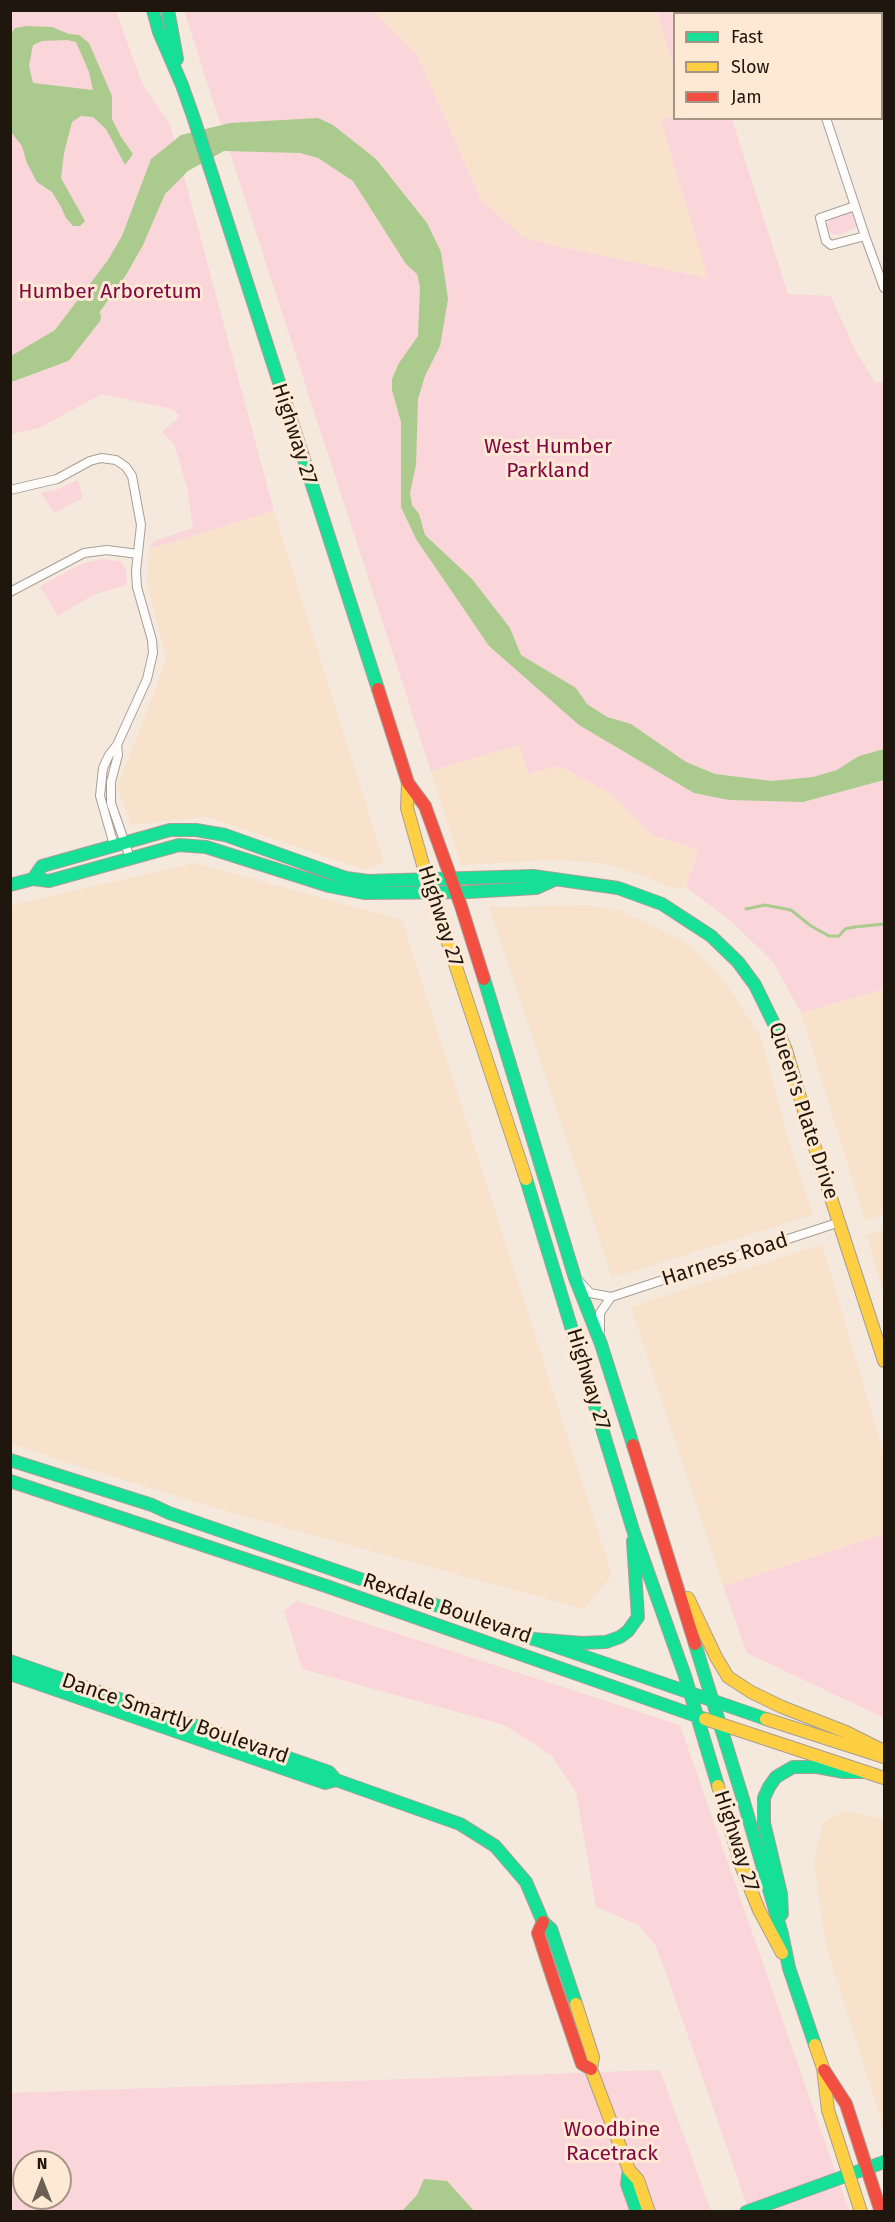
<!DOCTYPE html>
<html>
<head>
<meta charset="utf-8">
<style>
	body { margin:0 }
	#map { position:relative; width:895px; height:2222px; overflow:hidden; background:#f5e9de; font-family:"Fira Sans",sans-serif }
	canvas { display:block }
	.frame { position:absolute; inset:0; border:12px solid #1f160d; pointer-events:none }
	.legend { position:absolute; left:673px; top:12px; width:210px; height:108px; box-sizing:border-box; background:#fee9d5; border:2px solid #a59585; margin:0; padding:8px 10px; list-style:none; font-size:18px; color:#1f160d }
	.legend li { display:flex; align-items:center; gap:12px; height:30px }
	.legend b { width:30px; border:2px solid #a59585 }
	.north { position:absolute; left:12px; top:2150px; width:60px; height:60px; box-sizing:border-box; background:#fee9d5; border:2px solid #a59585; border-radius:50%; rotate:0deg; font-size:16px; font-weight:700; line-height:24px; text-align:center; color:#1f160d }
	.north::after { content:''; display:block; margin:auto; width:21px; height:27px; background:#6a6056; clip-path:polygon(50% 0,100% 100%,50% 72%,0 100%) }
</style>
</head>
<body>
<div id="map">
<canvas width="895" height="2222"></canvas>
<div class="frame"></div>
<ul class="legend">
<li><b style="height:8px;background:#16e098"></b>Fast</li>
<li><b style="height:8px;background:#ffcf43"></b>Slow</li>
<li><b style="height:8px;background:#f24e42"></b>Jam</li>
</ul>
<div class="north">N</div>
</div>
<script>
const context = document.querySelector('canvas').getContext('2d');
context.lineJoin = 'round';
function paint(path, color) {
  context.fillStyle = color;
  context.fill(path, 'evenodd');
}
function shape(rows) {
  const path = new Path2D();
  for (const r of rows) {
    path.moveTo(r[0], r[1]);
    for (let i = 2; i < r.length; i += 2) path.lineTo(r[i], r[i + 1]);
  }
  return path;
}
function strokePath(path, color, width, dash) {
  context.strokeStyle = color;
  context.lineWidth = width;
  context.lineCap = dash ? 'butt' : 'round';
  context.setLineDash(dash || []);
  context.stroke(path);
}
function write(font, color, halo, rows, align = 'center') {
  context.font = font + ' "Fira Sans",sans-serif';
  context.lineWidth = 6;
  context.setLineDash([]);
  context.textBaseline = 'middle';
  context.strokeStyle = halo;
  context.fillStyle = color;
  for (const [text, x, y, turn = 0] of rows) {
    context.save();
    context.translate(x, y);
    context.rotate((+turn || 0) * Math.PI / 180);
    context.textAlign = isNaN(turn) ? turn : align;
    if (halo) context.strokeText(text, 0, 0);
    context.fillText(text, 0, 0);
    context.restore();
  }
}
const built = shape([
	[373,11,657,11,674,68,674,116,661,120,709,278,547,244,522,236,481,200,417,55],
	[274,511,384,862,365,870,207,817,131,825,117,786,155,691,166,657,147,583,149,549],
	[519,745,610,793,652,835,699,850,686,887,673,888,615,866,600,863,552,860,461,865,431,771],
	[195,863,402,920,612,1575,584,1609,235,1514,68,1463,11,1443,11,905],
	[587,905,619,910,686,942,723,979,761,1037,787,1135,813,1215,612,1278,489,907],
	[884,989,884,1214,865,1221,801,1013],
	[884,1229,884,1294,866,1235],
	[822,1244,884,1454,884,1534,723,1586,631,1307],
	[846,1810,884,1820,884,2130,826,1946,814,1865,822,1823]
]);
const green = shape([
	[10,11,116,11,142,83,170,124,274,511,149,549,154,541,193,528,187,487,174,444,162,432,180,416,172,409,102,394,39,428,11,434],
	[184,11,373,11,417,55,481,200,522,236,547,244,708,278,661,120,674,116,674,118,732,119,788,294,831,296,855,350,875,382,884,383,884,989,801,1013,773,962,731,921,686,887,699,850,652,835,610,793,559,766,528,774,519,745,431,771],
	[657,11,697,11,698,13,674,14,674,68],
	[845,212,851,213,855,217,857,223,855,228,839,235,833,234,828,230,827,224,833,216],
	[78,480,83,498,54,513,41,493,58,489],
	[102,559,120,561,123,564,126,570,127,585,93,595,58,616,40,586,83,563],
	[884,1534,884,1718,747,1653,723,1586],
	[297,1601,680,1725,849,2211,749,2211,665,1970,655,1945,639,1925,596,1907,576,1792,551,1755,504,1725,302,1669,284,1611],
	[660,2070,711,2211,11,2212,11,2093],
	[24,2162,60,2162,60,2198,24,2198]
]);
const water = shape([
	[27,26,52,27,69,34,79,35,89,43,112,96,112,119,121,137,133,154,125,165,106,129,93,117,81,116,72,122,64,153,61,178,85,221,80,226,73,226,66,218,60,205,52,192,37,182,27,163,22,146,11,132,11,34,15,28],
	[67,40,76,42,89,72,93,90,33,83,29,66,33,45,42,41],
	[318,118,333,125,376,159,427,223,441,252,448,299,440,346,425,376,418,399,416,465,410,493,412,505,419,514,425,535,472,579,510,628,521,655,576,688,587,704,607,717,631,724,686,762,715,774,772,781,813,777,837,770,859,756,884,749,884,780,803,802,729,800,694,793,579,725,489,646,416,539,401,507,401,422,392,390,392,379,399,363,418,336,420,287,417,274,406,264,353,181,318,158,300,153,224,151,188,171,165,194,143,245,126,275,89,327,39,365,17,372,11,376,11,356,55,330,108,260,122,236,151,159,181,135,230,123],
	[424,2179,447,2181,474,2211,402,2211,417,2195]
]);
const stream = shape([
	[746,909,765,905,791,910,811,926,829,936,839,936,845,929,854,927,884,924]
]);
const river = shape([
	[10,374,64,354,93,317]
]);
const street = shape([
	[792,10,793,14],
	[882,103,884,102],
	[826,118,865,236,884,288],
	[855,206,820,218,826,241,831,245,865,236],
	[10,490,57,479,90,461,101,458,116,460,126,467,132,476,141,525,136,571,137,587,152,640,153,653,147,679,117,745,109,755,103,768,100,796,114,845],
	[10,592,84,553,107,550,138,554],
	[117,745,118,755,111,782,111,803,130,858],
	[580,1282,590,1293,611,1297],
	[600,1331,600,1313,611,1297,840,1222]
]);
const fast = shape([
	[153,10,159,32,182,85,194,119,378,689],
	[168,10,177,59],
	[33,879,42,866,170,830,196,830,225,835,346,878,368,881,533,876,618,888,662,904,711,936,738,962,755,985,780,1036],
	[10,885,33,879,49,881,179,845,206,847,329,886,364,893,468,892,536,888,554,880],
	[484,979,575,1278,601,1344,633,1445],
	[526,1179,633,1530,685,1676,718,1786],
	[10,1460,152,1505,169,1513,766,1719],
	[10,1481,326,1586,705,1719],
	[533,1639,582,1643,606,1642,620,1637,628,1631,638,1617,633,1541],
	[695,1644,743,1799,782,1934,789,1968,815,2045],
	[10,1661,329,1772,336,1780,460,1824,495,1846,526,1882,543,1922,551,1929,576,2004],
	[10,1674,325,1783,336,1780],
	[782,1914,781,1894,764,1823,764,1798,769,1787,776,1777,793,1767,817,1767,844,1772,865,1772],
	[629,2170,627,2184,637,2212],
	[746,2212,884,2162]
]);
const slow = shape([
	[408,783,407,808,427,879,526,1179],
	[780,1036,786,1050,818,1158,884,1361],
	[688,1598,716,1657,728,1677,751,1692,782,1707,846,1732,884,1751],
	[705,1719,884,1778],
	[766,1719,884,1757],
	[718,1786,742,1868,759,1910,782,1953],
	[576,2004,593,2057,591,2069,629,2170,638,2180,649,2212],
	[815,2045,823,2068,828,2110,861,2212]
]);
const jam = shape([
	[378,689,408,783,425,806,461,906,484,979],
	[633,1445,695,1644],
	[543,1922,538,1933,553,1979,582,2064,591,2069],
	[824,2070,846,2104,881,2212]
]);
const parkNames = [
	["Humber Arboretum",110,292],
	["West Humber",548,447],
	["Parkland",548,471],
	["Woodbine",612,2130],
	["Racetrack",612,2154]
];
const streetNames = [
	["Highway 27",294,434,72],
	["Highway 27",440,916,72],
	["Queen's Plate Drive",803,1111,72],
	["Harness Road",725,1260,-18],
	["Highway 27",588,1379,73],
	["Rexdale Boulevard",447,1609,19],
	["Dance Smartly Boulevard",175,1719,19],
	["Highway 27",736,1841,72]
];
paint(built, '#f9e2cc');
paint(green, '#fad6da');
paint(water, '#aacb8d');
strokePath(stream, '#aacb8d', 3);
strokePath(river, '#aacb8d', 16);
strokePath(street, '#a79e94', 10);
strokePath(fast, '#a79e94', 14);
strokePath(slow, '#a79e94', 14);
strokePath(jam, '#a79e94', 14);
strokePath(street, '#fefcfa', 8);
strokePath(fast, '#16e098', 12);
strokePath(slow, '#ffcf43', 12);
strokePath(jam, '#f24e42', 12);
write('21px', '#830744', '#fee9d5', parkNames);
write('21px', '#1f160d', '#fee9d5', streetNames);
</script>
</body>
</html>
